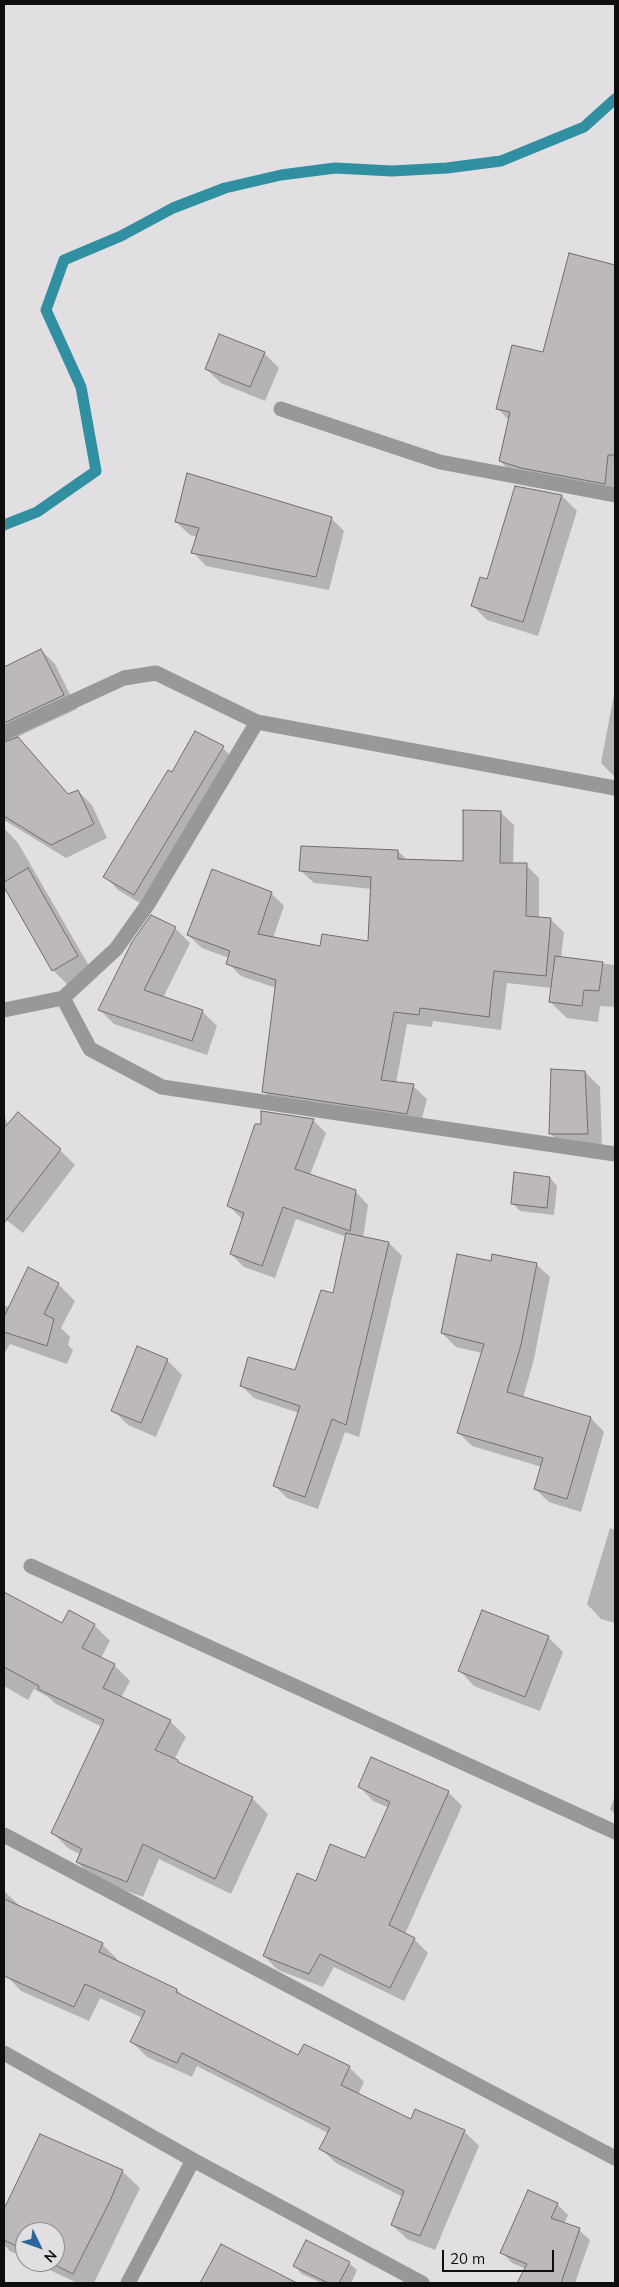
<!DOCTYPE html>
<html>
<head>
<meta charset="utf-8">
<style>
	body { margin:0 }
	#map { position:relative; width:619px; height:2287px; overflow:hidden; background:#e1dfe2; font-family:Mulish,sans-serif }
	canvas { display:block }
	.frame { position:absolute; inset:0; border:5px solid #0f0e0f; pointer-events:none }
	.north { position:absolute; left:15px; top:2222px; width:50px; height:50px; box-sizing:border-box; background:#e1dfe2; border:1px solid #8d8b8e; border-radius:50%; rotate:132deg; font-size:14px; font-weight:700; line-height:20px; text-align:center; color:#0f0e0f }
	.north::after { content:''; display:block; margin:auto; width:18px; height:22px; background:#2a669d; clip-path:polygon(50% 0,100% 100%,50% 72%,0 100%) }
	.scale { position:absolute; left:442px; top:2250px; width:112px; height:22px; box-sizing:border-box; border:2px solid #0f0e0f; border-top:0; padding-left:6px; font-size:15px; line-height:18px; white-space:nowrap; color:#0f0e0f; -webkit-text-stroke:4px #e1dfe2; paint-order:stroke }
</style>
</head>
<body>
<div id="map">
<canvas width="619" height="2287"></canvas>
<div class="frame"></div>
<div class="north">N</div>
<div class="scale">20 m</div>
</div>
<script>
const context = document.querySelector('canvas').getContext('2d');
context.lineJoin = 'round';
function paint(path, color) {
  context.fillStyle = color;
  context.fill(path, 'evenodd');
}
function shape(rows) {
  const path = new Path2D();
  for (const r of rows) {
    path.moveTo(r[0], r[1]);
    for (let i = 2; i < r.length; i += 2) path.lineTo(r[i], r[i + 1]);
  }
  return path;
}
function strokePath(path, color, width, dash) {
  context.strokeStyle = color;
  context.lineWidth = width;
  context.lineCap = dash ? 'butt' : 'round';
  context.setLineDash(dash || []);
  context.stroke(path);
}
const shadow = shape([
	[563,283,615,297,615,494,511,472,500,461,509,420,497,408,543,354],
	[264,353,279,368,265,401,221,383,206,369],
	[516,487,562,496,577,511,538,636,487,620,472,605,488,581],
	[331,518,344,531,329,590,206,566,193,552,197,537,190,535,176,522],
	[41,650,55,664,77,709,17,737,69,795,78,791,92,805,107,838,66,858,4,820,4,668],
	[615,689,615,777,601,763],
	[223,748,236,761,148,908,118,890,105,876],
	[500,812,514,825,513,864,526,865,539,878,539,918,550,919,564,932,561,958,615,965,615,1007,600,1006,598,1022,567,1018,550,1002,552,988,507,983,501,1030,433,1021,432,1027,407,1024,396,1083,413,1086,427,1099,420,1126,277,1105,264,1092,276,988,241,976,228,963,229,958,202,948,188,935,271,893,284,906,273,938,322,948,369,943,372,889,314,883,300,870,398,851,407,860,464,863],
	[4,828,18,843,92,971,68,985,53,970,7,890,4,891],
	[175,928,190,943,163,998,202,1011,217,1026,207,1055,114,1024,100,1010],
	[585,1072,600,1087,602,1148,565,1148,550,1133],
	[4,1115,8,1125,60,1150,75,1165,23,1233,4,1218],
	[313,1120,326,1133,310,1175,355,1191,368,1205,363,1238,389,1243,402,1256,359,1437,345,1432,318,1509,287,1498,274,1485,299,1413,254,1398,241,1385,296,1372,334,1294,347,1237,296,1219,275,1278,244,1267,231,1254,243,1220,229,1206],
	[550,1178,557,1186,554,1215,520,1211,512,1203],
	[492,1263,536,1264,550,1277,534,1359,523,1398,591,1418,604,1432,581,1512,549,1502,535,1489,542,1467,472,1446,458,1432,482,1353,456,1347,442,1333],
	[58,1284,75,1301,61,1328,70,1337,68,1345,73,1350,67,1364,10,1344,4,1354,4,1305,10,1308],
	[167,1360,182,1375,156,1437,128,1425,113,1410],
	[610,1528,615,1530,615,1623,601,1619,587,1604],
	[4,1594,62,1625,94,1625,110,1641,101,1658,114,1665,130,1681,121,1698,170,1721,186,1737,174,1760,182,1766,252,1798,268,1814,231,1894,159,1859,143,1897,93,1878,77,1862,81,1855,68,1848,53,1833,102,1727,56,1704,48,1697,34,1689,28,1700,4,1686],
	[548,1637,563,1652,540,1711,474,1686,460,1671],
	[360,1787,448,1792,462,1806,405,1934,414,1939,428,1953,404,2001,334,1967,323,1987,278,1970,264,1956,316,1883,366,1860,389,1808,373,1801],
	[615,1796,615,1814,610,1809],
	[4,1891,21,1907,102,1944,117,1959,116,1962,177,1990,186,1999,299,2056,349,2067,364,2082,358,2095,411,2121,464,2131,479,2146,435,2250,407,2239,392,2225,403,2197,336,2163,321,2149,328,2133,197,2066,192,2077,147,2057,132,2042,143,2018,100,1998,89,2021,21,1991,7,1976,18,1950,4,1942],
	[41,2136,122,2171,140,2188,94,2283,77,2283,33,2262,55,2262,55,2232,25,2232,25,2258,10,2251,4,2245,4,2212],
	[557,2204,568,2215,564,2224,579,2230,590,2240,575,2283,518,2283,526,2269,512,2263,502,2252],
	[221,2245,266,2268,280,2283,201,2283],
	[349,2263,357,2270,351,2283,322,2283,302,2274,294,2266]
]);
const stream = shape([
	[4,525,37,512,96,471,81,387,46,310,64,260,121,236,173,208,225,188,281,175,335,168,392,171,447,168,501,161,584,127,615,99]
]);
const building = shape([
	[569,253,615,265,615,455,608,455,605,484,521,468,499,461,510,412,496,409,512,345,543,352,569,253],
	[219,334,265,352,250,387,205,369,219,334],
	[187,473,332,517,316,577,191,553,199,528,175,522,187,473],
	[515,486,562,495,523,622,471,606,480,577,487,579,515,486],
	[41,649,64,695,4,723,4,667,41,649],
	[195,731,224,746,134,895,103,877,168,770,172,772,195,731],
	[18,737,68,794,78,790,94,824,51,845,4,816,4,742,18,737],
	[463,810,501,811,500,863,527,863,526,916,551,918,546,976,494,971,489,1017,420,1008,419,1015,394,1012,381,1080,414,1084,407,1114,262,1092,276,980,226,964,230,951,187,935,212,869,272,892,258,934,320,946,322,934,368,941,371,877,299,871,301,846,398,850,398,859,463,861,463,810],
	[28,868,78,956,52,971,4,887,4,882,28,868],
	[151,915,176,927,144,990,203,1010,192,1041,98,1010,132,942,151,915],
	[555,956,603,962,599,991,584,990,582,1006,549,1002,555,956],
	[551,1069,585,1071,588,1134,549,1134,551,1069],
	[261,1111,314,1119,295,1169,356,1190,350,1231,283,1207,262,1266,230,1254,244,1213,227,1206,255,1124,261,1124,261,1111],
	[18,1112,61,1149,4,1223,4,1128,18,1112],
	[514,1172,550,1177,547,1208,511,1204,514,1172],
	[346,1233,389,1242,346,1425,332,1419,305,1497,273,1486,300,1406,240,1386,248,1357,295,1370,321,1290,333,1293,346,1233],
	[457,1254,491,1261,492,1254,537,1263,521,1345,507,1392,591,1417,567,1499,534,1489,543,1458,457,1433,484,1344,441,1333,457,1254],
	[28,1267,59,1283,44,1314,54,1319,47,1346,4,1332,4,1317,28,1267],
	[137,1346,168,1359,141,1423,111,1411,137,1346],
	[4,1592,62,1623,69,1610,95,1624,82,1648,115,1664,103,1688,171,1720,155,1750,178,1760,178,1762,253,1797,215,1879,143,1844,127,1882,76,1862,82,1849,51,1833,104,1720,38,1689,39,1686,4,1667,4,1592],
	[482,1610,549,1636,525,1697,458,1671,482,1610],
	[371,1757,449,1791,389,1925,415,1938,390,1988,320,1954,309,1974,263,1956,297,1873,316,1881,330,1844,365,1858,390,1802,358,1787,371,1757],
	[4,1899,103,1943,99,1952,177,1989,176,1992,298,2055,304,2044,350,2066,341,2085,411,2119,415,2109,465,2130,420,2236,391,2225,404,2191,319,2149,330,2128,182,2053,177,2063,130,2042,145,2011,85,1984,74,2007,4,1976,4,1899],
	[40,2134,123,2170,110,2201,73,2274,49,2262,55,2262,55,2232,25,2232,25,2250,4,2240,4,2209,40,2134],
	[528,2190,558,2203,551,2218,580,2228,561,2283,517,2283,527,2264,500,2253,528,2190],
	[306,2240,350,2262,339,2283,328,2283,293,2266,306,2240],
	[221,2244,297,2283,200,2283,221,2244]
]);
const minor = shape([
	[281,409,440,462,615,495],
	[4,733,124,678,156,673,257,722,615,788],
	[63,998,90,1049,162,1087,615,1154],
	[4,1010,63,998,116,949,148,904,257,722],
	[31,1566,615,1832],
	[4,1835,615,2158],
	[4,2053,193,2160,422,2283],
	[128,2283,193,2160]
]);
paint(shadow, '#0003');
strokePath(stream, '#3090a1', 11);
paint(building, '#bdb9b8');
strokePath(building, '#716d6d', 1);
strokePath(minor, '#979899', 15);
</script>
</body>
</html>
